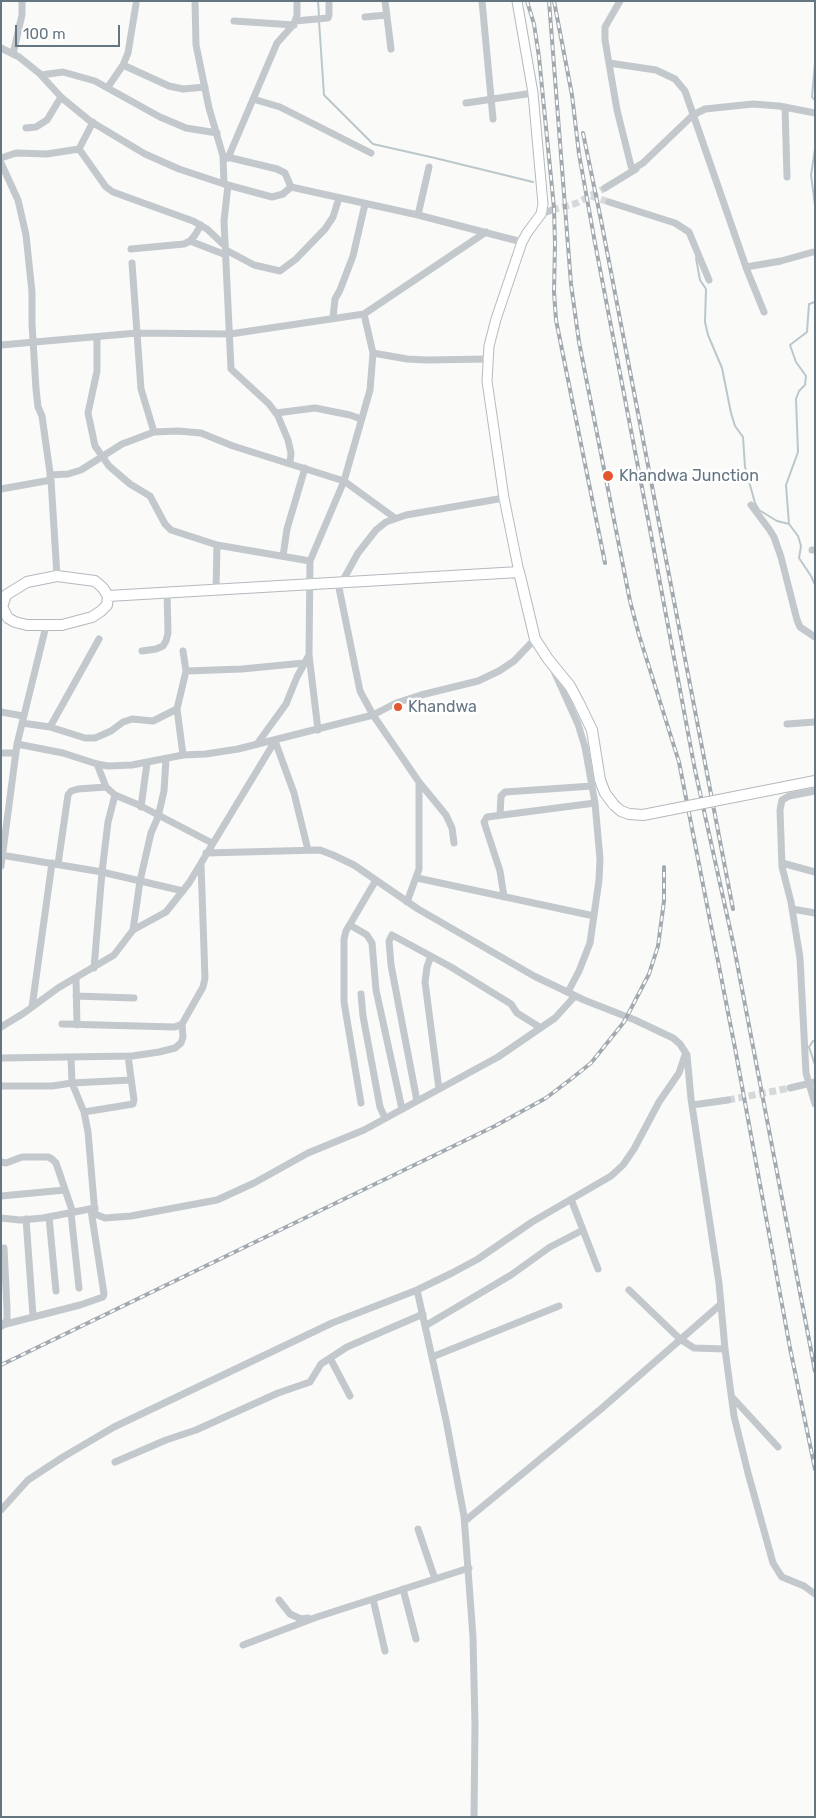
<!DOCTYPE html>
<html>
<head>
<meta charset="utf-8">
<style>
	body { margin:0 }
	#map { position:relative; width:816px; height:1818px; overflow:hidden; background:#fafaf8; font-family:Rubik,sans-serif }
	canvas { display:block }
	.frame { position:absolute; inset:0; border:2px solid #657683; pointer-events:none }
	.scale { position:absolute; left:15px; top:25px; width:105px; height:22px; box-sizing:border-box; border:2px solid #657683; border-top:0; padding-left:6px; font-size:15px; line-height:18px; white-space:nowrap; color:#657683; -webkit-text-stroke:4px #fff; paint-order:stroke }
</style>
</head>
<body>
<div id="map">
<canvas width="816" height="1818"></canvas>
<div class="frame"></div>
<div class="scale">100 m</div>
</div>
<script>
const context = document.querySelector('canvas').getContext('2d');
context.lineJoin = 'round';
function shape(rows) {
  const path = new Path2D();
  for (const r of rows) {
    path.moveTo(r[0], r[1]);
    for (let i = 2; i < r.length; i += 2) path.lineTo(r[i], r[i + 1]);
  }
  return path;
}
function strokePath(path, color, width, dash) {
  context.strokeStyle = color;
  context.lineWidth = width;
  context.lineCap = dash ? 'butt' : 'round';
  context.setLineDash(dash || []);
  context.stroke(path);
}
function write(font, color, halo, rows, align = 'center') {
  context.font = font + ' Rubik,sans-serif';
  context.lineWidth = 5;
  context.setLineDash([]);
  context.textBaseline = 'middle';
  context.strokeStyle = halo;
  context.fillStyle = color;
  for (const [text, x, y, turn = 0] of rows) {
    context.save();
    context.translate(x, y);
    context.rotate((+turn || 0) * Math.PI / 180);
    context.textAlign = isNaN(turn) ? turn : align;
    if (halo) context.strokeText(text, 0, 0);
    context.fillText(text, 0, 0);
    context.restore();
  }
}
const stream = shape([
	[318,1,319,16],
	[319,21,324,95,373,144,435,158,533,182],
	[815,63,812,97,815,100],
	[815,149,811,175,815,205],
	[696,258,700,280,706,289,705,322,708,335,722,368,731,413,735,426,743,437,745,467,755,503,759,510,777,521,789,524],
	[815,302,809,304,807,332,790,345,796,362,806,376,805,385,799,391,796,399,798,452,786,485,789,524,798,536,801,546,799,558,811,576,815,585],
	[815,1041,813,1041,809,1047,815,1065]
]);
const minorTunnel = shape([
	[591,196,609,202],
	[552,210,577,203,605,188],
	[728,1100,790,1088]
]);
const minor = shape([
	[195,1,196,45,209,108,223,156,224,184],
	[385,1,391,49],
	[482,1,493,119],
	[620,1,605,27,605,40,617,110,631,166,633,169,643,163,693,115,705,109,753,104,779,106,815,113],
	[365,17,387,15],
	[234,21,294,25],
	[295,21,328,18,329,15,329,1],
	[1,48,19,57,39,73,62,98,90,121,145,154,179,169,224,184,272,197,283,194,291,187],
	[13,54,22,15,22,1],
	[609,63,656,70,675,79,685,91,747,270,764,312],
	[123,65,169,86,183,89,205,87],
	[41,75,63,72,95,81,160,117,186,128,217,133],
	[108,87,123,65,128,53,136,4],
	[253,99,280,107,371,153],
	[466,103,533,93],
	[785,107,787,177],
	[93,122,79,149,106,187,113,192,193,221,207,229,225,246],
	[26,128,36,127,47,120,61,97],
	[223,156,277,169,285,173,291,187],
	[1,158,16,153,47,154,79,149],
	[228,158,277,43,294,24,297,15,297,1],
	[1,163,18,200,26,235,32,292,32,324,36,389,38,407,42,416,51,480,1,489],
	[228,185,224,221,231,369,269,404,278,416,288,440,291,453,290,463],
	[291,187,418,215,522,242],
	[605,188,636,169],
	[609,202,675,223,689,232,709,280],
	[541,214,552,210],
	[418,215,429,167],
	[190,241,226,255],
	[131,249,184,244,190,241,195,235,201,225],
	[226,250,254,265,280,271,296,259,325,229,333,217,339,198],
	[132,263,141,389,154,432],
	[746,267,781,261,813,252],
	[333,318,335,299,340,290,353,256,365,204],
	[97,337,97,371,88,413,95,446,109,466,130,484,150,496,165,524,171,530,217,545,310,561],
	[1,345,137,333,230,334,364,314,486,232],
	[373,353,407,359,426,360,488,359],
	[276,413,315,408,350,415,361,419],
	[50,475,68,474,81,470,122,444,154,432,178,431,201,433,233,446,344,481,395,518],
	[51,480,57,576],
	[751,505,769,529,774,537,781,557,797,620,800,627,815,637],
	[812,550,815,550],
	[283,556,287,529,305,468],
	[342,582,358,553,376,530,386,522,406,515,504,498],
	[338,583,360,691,373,715,419,782,446,815,452,828,454,843],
	[216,589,217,545],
	[142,651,156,649,163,646,166,641,168,633,167,592],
	[309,655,318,730],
	[186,671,242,669,304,663],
	[554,671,578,724,585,747,595,803,600,859,599,880,590,943,579,971,568,992],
	[1,712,23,716],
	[22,723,50,727,85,738,95,738,111,731,123,722,132,719,153,721,177,709],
	[787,724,815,722],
	[50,727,99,639],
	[275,741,294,793,308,850],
	[17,744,63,753,97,764,108,766,132,765,183,755,206,754,238,749,373,715,396,703,421,695,478,681,499,671,514,661,535,639],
	[257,744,286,704,297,677,309,655,310,561,344,481,370,390,373,353,364,314],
	[1,753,16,753],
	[183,755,177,709,186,671,183,651],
	[97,764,106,787,115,795,139,805,212,843],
	[815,791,789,796,782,800,780,810,782,867,791,902,800,958,806,1073,815,1104],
	[141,807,147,763],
	[500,815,501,796,505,792,592,786],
	[206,853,320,850,333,855,354,865,418,909,534,976,584,1000,635,1020,673,1038,680,1044,687,1055,691,1099,719,1283,725,1349,734,1416,748,1473,773,1563,778,1571,782,1577,804,1586,815,1594],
	[1,855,102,872,183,891],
	[782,863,815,872],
	[58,864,68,795,71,791,78,789,106,787],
	[1,866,17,744,46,626],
	[417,878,594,916],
	[504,897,500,871,484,822,487,817,595,803],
	[407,902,419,869,419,782],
	[792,909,815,913],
	[350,925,367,935,372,943,376,990,402,1109],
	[133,930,140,881,151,833,158,817,164,791,166,759],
	[431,956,427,967,425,982,439,1089],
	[94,968,102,872,108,822,115,795],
	[76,978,77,1025],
	[361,994,363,1016,380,1107,385,1118],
	[76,996,134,998],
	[32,1007,52,863],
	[62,1024,175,1027,182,1024,203,987,205,978,201,864],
	[1,1027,24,1013,58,988,114,955,133,930,166,912,189,883,275,741],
	[71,1057,72,1083,84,1112,88,1132,95,1214,105,1218,131,1216,217,1200,254,1183,308,1153,364,1130,498,1057,555,1018,575,996],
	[1,1058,132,1056,159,1052,175,1048,181,1043,183,1037,182,1024],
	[1,1086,52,1086,72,1083,131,1080],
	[790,1088,815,1082],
	[417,1101,391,965,389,941,392,935,451,967,511,1004,517,1013,541,1028],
	[361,1103,344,1002,344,939,346,931,376,880],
	[692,1105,728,1100],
	[84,1112,133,1104,134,1100,128,1056],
	[1,1162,6,1163,22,1157,48,1157,52,1159,56,1163,73,1213],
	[1,1196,65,1190],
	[571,1199,598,1269],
	[71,1213,79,1288],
	[49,1217,56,1291],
	[1,1218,20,1220,43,1218,95,1208],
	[26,1219,33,1316],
	[417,1290,446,1420,464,1516,473,1637,475,1724,474,1817],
	[629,1290,680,1339,694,1348,725,1349],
	[2,1325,80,1305,103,1297,104,1294,91,1210],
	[2,1326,7,1320,7,1309,4,1248],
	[425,1326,511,1275,550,1247,583,1230],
	[432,1357,559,1306],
	[330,1358,350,1396],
	[732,1397,778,1447],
	[115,1462,166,1440,196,1430,278,1393,310,1382,321,1364,347,1347,423,1314],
	[1,1510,28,1480,63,1457,114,1427,332,1323,417,1290,452,1273,478,1259,532,1222,611,1176,623,1165,634,1149,659,1102,679,1073,685,1055],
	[465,1521,601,1409,721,1304],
	[418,1529,435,1579],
	[403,1589,416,1639],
	[373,1599,385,1651],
	[279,1600,290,1614,301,1619,308,1618],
	[243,1645,317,1617,469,1568]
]);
const major = shape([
	[517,1,533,93,543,204,541,214,527,233,522,242,496,319,489,346,487,381,504,498,519,572]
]);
const highway = shape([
	[57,576,95,581,103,588,108,596,107,605,101,611,92,617,62,625,27,625,15,622,8,618,2,607,6,595,27,582,57,576],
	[108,596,519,572,535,639,548,659,570,686,579,703,592,730,600,780,605,793,614,805]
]);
const rail = shape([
	[527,1,534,24,539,57,554,208,555,244,554,292,556,320,605,563],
	[549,1,571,284,579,342,630,601,639,635,679,762,735,1048,790,1348,815,1469],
	[554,1,572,95,579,154,595,243,649,524,695,770,734,947,815,1371],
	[583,133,601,220,733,909],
	[1,1365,495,1126,546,1098,571,1079,591,1063,624,1022,649,974,658,946,664,901,664,867]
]);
const highwayBridge = shape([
	[614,805,621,811,629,814,643,815,815,781]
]);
const markers = [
	[608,476,6,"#e4572e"],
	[398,707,5,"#e4572e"]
];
const poiNames = [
	["Khandwa Junction",619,476],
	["Khandwa",408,707]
];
strokePath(stream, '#bbc7cb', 2);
strokePath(minorTunnel, '#d5d9db', 7, [7, 3.5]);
strokePath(major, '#b5babe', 11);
strokePath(highway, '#b4b9bd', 12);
strokePath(minor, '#c3c8cc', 7);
strokePath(major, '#fff', 9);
strokePath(highway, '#fff', 10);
strokePath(rail, '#a2aab0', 4);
strokePath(rail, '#fff', 2, [5.5]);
strokePath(highwayBridge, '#b4b9bd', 12, []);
strokePath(highwayBridge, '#fff', 10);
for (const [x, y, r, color] of markers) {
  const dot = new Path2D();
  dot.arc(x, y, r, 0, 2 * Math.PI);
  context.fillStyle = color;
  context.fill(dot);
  strokePath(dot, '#fff', 2);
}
write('16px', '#657683', '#fff', poiNames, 'left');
</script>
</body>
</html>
